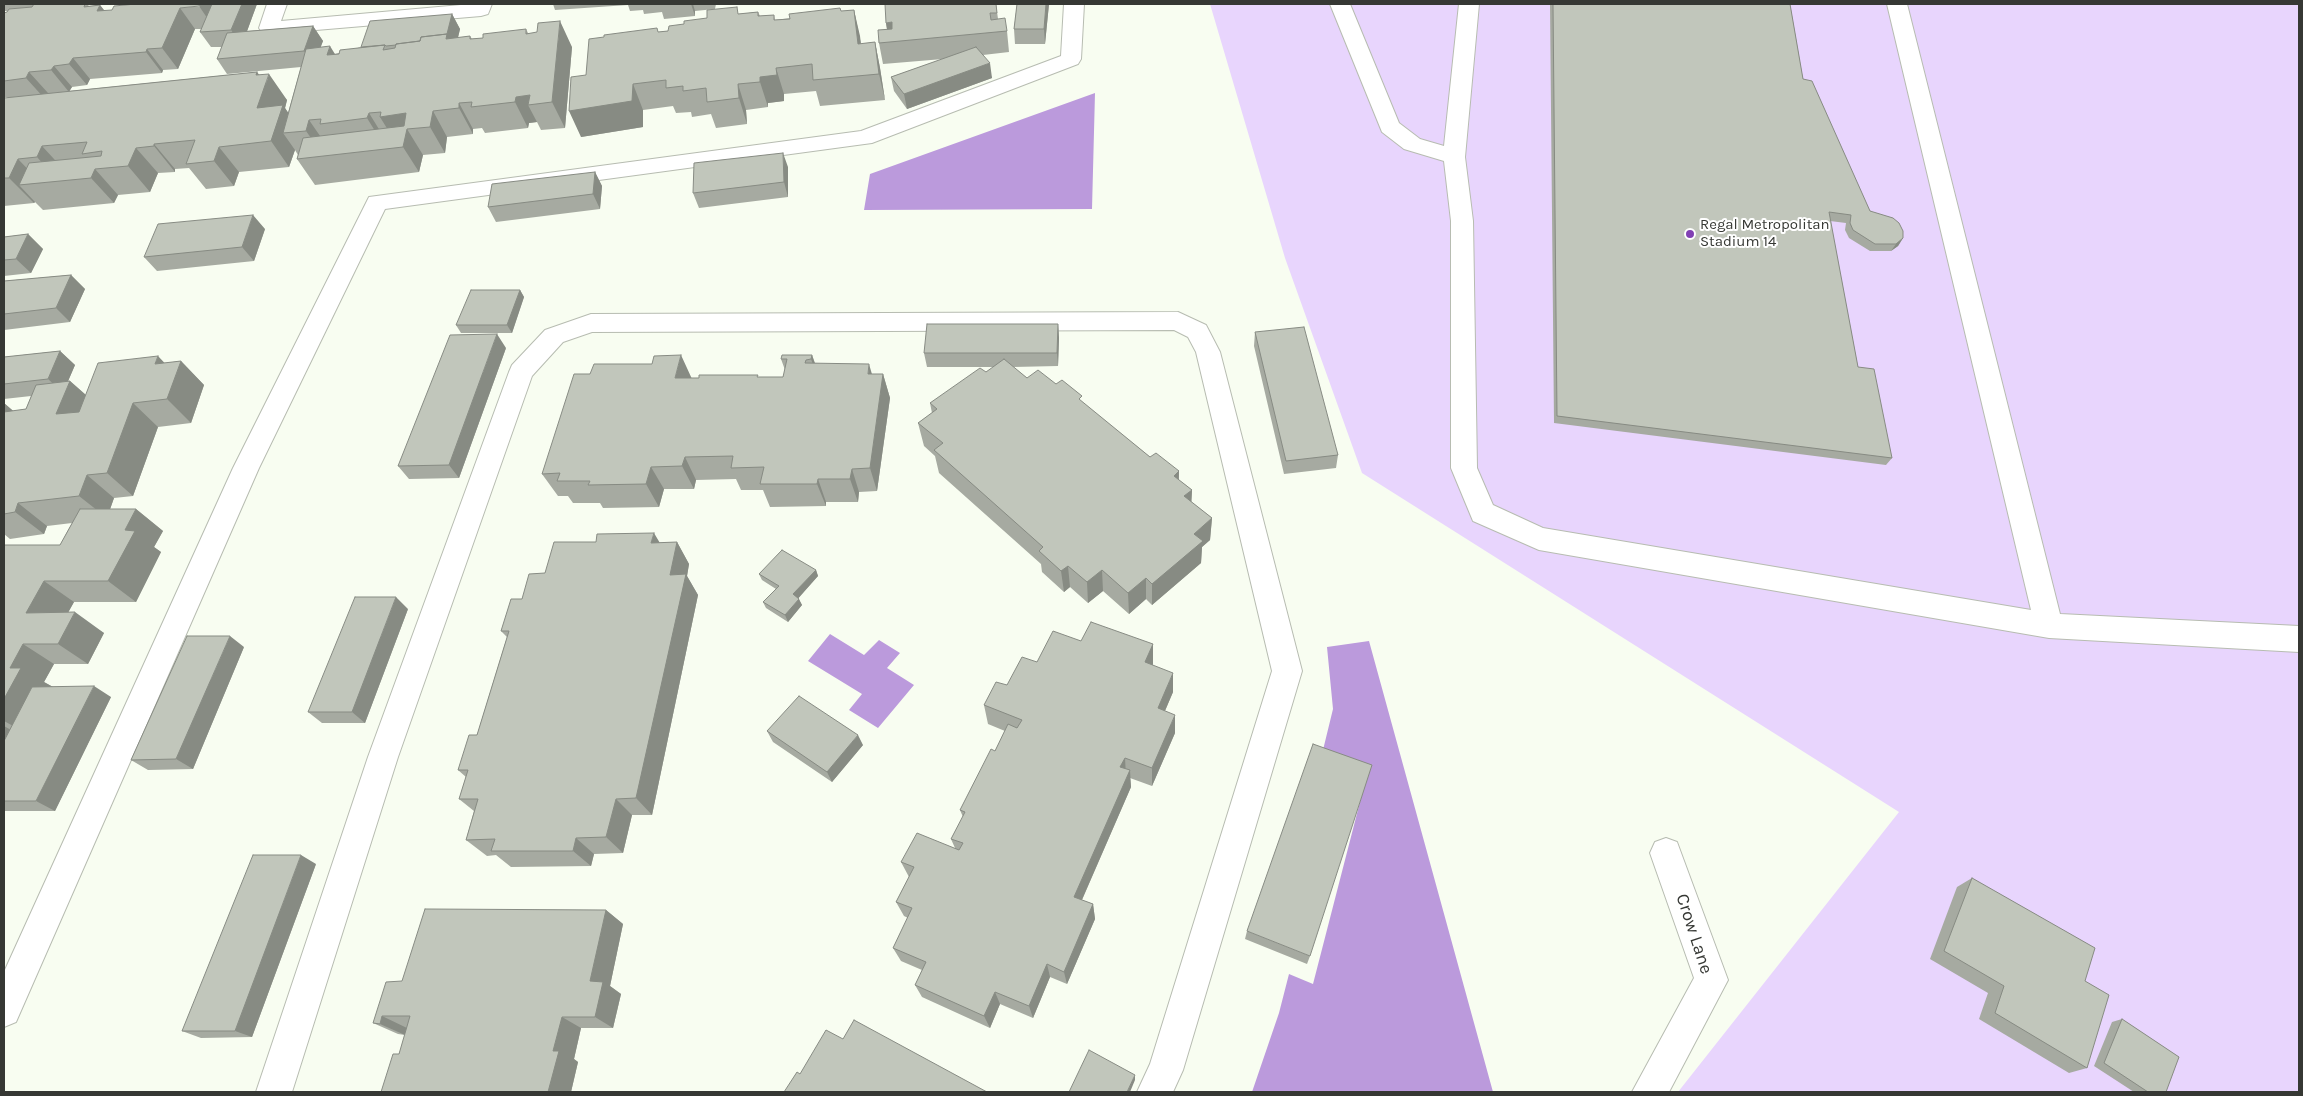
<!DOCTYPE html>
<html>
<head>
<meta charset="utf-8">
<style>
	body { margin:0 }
	#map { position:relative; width:2303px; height:1096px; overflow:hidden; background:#f8fdf1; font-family:Karla,sans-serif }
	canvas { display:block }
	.frame { position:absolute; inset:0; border:5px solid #363834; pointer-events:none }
</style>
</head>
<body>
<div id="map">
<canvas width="2303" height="1096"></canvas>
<div class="frame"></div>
</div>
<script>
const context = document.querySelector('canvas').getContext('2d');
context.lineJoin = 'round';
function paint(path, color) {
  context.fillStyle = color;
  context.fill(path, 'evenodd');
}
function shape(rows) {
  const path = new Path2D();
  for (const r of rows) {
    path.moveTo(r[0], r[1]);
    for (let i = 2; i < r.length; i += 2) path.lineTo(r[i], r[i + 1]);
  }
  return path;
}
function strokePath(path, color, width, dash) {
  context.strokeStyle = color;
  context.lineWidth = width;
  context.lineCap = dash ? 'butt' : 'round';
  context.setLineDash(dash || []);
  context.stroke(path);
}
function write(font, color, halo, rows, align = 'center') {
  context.font = font + ' Karla,sans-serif';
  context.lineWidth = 4;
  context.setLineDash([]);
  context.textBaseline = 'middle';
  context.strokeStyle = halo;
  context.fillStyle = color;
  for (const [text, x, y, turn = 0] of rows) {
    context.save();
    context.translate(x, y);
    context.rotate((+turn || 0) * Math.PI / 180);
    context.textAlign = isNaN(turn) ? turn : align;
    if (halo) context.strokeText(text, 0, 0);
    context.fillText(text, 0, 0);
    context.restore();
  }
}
const green = shape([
	[1210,4,2299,4,2299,1092,1678,1092,1899,812,1362,473,1285,258]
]);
const water = shape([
	[1095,93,1092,209,864,210,870,174],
	[830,634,864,655,879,640,900,653,887,668,914,685,878,728,849,710,862,694,808,661],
	[1369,641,1493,1092,1252,1092,1279,1013,1289,974,1313,984,1369,767,1323,750,1333,709,1327,647]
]);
const minor = shape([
	[267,4,287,4,281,21,472,4,492,4,488,14,481,16,269,34,262,32,259,28,267,4],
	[1064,4,1084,4,1081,59,1078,64,872,143,385,209,259,468,16,1022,4,1027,4,972,233,468,369,197,861,131,1061,56,1064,4],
	[1330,4,1350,4,1399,123,1420,139,1444,146,1459,4,1479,4,1465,157,1473,221,1477,468,1493,505,1543,528,2031,610,1887,4,1907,4,2060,614,2299,626,2299,652,2049,638,1539,550,1473,521,1451,468,1451,221,1444,161,1404,149,1382,132,1330,4],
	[1178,312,1206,325,1220,352,1302,671,1183,1070,1173,1092,1137,1092,1150,1064,1272,671,1196,352,1188,337,1174,330,592,332,563,342,532,376,398,757,292,1092,256,1092,368,757,509,372,512,365,545,330,591,314,1178,312],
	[1666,838,1677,842,1728,980,1669,1092,1632,1092,1694,978,1650,853,1655,842,1666,838]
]);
const wall = shape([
	[4,4,87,4,89,6,100,5,104,11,257,4,247,31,313,26,323,41,320,47,335,54,361,47,452,14,460,29,458,38,470,36,472,39,483,38,526,29,528,33,572,47,565,128,541,130,537,122,529,123,528,128,485,133,482,128,473,129,473,134,447,137,445,153,423,155,419,172,315,185,297,159,298,155,295,150,289,167,239,172,234,186,206,189,189,168,175,169,175,172,158,173,150,192,118,195,114,203,43,210,35,202,34,203,4,206,4,98,8,98,7,97,4,97,4,13,7,12,8,11,4,11],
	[195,29,201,29,200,32,211,47,222,47,217,59,227,74,301,67,288,113,285,108,287,100,259,75,257,72,69,91,72,87,87,85,90,79,162,73,163,70,178,69],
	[553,4,716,4,715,9,695,11,695,16,664,19,662,12,644,14,643,10,630,11,628,5,555,10],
	[996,4,998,19,1007,31,1009,52,983,55,992,78,907,109,894,91,891,77,943,59,883,64,879,43,887,29,886,23],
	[1017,4,1049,4,1045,44,1015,44,1014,29],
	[1550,4,1790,4,1803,79,1870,211,1903,238,1898,246,1891,251,1870,251,1849,238,1845,230,1846,223,1830,221,1858,367,1892,458,1886,465,1554,423],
	[854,10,861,44,875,42,880,68,885,100,820,106,816,91,784,94,784,101,768,103,768,107,746,110,747,124,716,128,711,114,692,117,691,112,676,113,673,106,643,110,643,127,581,137,586,75,659,32,668,31,684,24,739,14,758,12,760,16,774,15,775,20],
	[788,167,788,197,699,208,693,193],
	[595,172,602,186,600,209,496,222,488,207],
	[265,229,254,261,157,271,144,257],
	[28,234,43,249,31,273,4,276,4,237],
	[71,275,85,289,70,322,4,330,4,281],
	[520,290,524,297,512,333,461,333,456,325],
	[1058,324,1059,338,1058,366,1013,367,1027,378,1056,384,1082,402,1150,457,1179,471,1179,480,1192,490,1191,502,1212,518,1210,540,1202,547,1201,563,1152,605,1146,599,1129,614,1103,591,1088,603,1070,587,1064,592,1042,572,1041,564,939,473,935,456,924,446,918,423,932,413,930,403,986,372,994,367,927,367,924,353],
	[1255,332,1338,455,1336,468,1284,474,1254,346],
	[506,348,459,478,409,479,398,466],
	[60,351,75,365,68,381,70,381,86,395,165,363,181,361,204,385,191,423,158,427,133,496,114,498,110,509,136,509,163,531,154,547,161,552,136,602,74,602,68,612,104,633,88,664,54,664,44,682,53,687,111,697,55,811,4,811,4,545,60,545,72,523,47,526,44,534,10,539,4,534,4,403,13,411,26,409,31,396,4,399,4,357],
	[812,355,815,363,872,374,883,374,890,398,877,491,859,492,858,502,826,502,826,506,770,507,763,490,741,490,736,479,696,480,694,489,664,489,659,507,603,508,600,503,573,503,568,496,558,496,542,474,692,378,783,377,785,370,781,359],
	[677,542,689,564,687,576,698,595,652,815,632,815,623,853,594,854,591,866,511,867,496,855,487,856,466,840,474,811,459,799,466,777,458,770,477,735,507,637,501,631,522,599,545,573,659,543],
	[816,570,818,576,798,598,802,605,788,622,766,608,763,602,776,589,762,580,759,574],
	[408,609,365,723,322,723,308,712],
	[1081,641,1153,644,1153,665,1173,692,1165,711,1175,733,1152,786,1130,778,1131,787,1082,900,1093,904,1095,919,1067,984,1050,977,1033,1018,1000,1004,990,1028,922,997,915,985,922,970,901,961,893,948,908,918,904,916,896,902,909,877,901,862,955,848,951,839,963,817,960,810,995,751,1005,731,988,724,984,705,1007,685,1037,662],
	[244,647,193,769,148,770,131,760],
	[767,731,863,745,832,782,773,742],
	[316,864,252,1037,201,1038,182,1031],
	[1972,878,2085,981,2087,1068,2069,1073,1979,1019,1988,993,1930,959,1957,887],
	[606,910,623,924,610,986,621,994,613,1028,581,1028,574,1059,578,1062,571,1092,381,1092,399,1054,405,1035,398,1034,373,1023,402,981],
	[1247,931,1310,956,1307,964,1245,939],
	[2122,1019,2166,1092,2134,1092,2094,1066,2112,1022]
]);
const shadedWall = shape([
	[200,4,223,4,214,28,199,6],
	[242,4,257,4,242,45,231,30],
	[691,4,693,4,695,11,695,16],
	[1046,4,1049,4,1045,44,1044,29],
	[100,5,117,26,97,11],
	[180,8,195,29,178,69,162,48],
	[854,10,860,36,864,70,858,44],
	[452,14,460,29,455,49,445,41],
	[560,21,572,47,565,128,552,102],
	[892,22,895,41,889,42,886,23],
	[313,26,323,41,314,66,304,51],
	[875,42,880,68,885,100,879,74],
	[330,46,346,72,327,55],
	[147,49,163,70,162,73,146,52],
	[73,58,90,79,87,85,69,64],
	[990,63,992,78,907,109,904,94],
	[54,66,72,87,69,92,51,70],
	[776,68,784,94,784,101,768,103,768,107,760,82,760,77],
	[29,72,48,93,45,99,26,78],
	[257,72,266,84,269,74,287,100,285,108,301,131,283,133,295,150,289,167,271,141,257,108,256,75],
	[633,84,643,110,643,127,581,137,569,111],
	[738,84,746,110,747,124,739,98],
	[530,95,528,105,537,122,529,123,528,128,515,102,516,97],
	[459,103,473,129,473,134,459,108],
	[433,111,447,137,445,153,430,127],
	[369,113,385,139,383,144,367,118],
	[406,113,407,129,423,155,419,172,403,147,396,143,380,117],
	[309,120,327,146,324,156,306,131],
	[154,144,175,169,175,172,154,146],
	[42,146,66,172,58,181,37,157],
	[219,147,239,172,234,186,214,161],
	[136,148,158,173,150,192,128,166],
	[783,153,788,167,788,197,784,182],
	[18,159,41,183,19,185,35,202,34,203,9,178],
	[95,169,118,195,114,203,91,178],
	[595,172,602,186,600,209,593,194],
	[253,215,265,229,254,261,242,247],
	[28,234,43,249,31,273,16,259],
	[1903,238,1898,246,1891,251,1896,244],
	[71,275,85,289,70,322,56,308],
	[520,290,524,297,512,333,507,325],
	[1058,324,1059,338,1058,366,1057,353],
	[497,334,506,348,459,478,449,465],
	[60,351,75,365,63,393,48,379],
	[681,355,692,379,675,378],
	[812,355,820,379,820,383,811,359],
	[158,356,176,375,181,361,204,385,191,423,167,399,155,364],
	[869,364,876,388,868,374],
	[883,374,890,398,877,491,870,468],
	[70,381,96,404,83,438,56,414],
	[4,403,32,427,4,415],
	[133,403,158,427,133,496,107,473],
	[685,457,696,480,694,489,682,466],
	[651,467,664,489,659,507,646,484],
	[852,469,859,492,858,502,850,479],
	[1179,471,1178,494,1174,476],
	[87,475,114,498,107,518,79,496],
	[818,479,826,502,826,506,817,484],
	[1192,490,1191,512,1184,496],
	[18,503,47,526,44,534,15,512],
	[136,509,163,531,154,547,161,552,136,602,108,581,125,530],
	[1212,518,1210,540,1202,547,1201,563,1152,605,1152,584,1194,534],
	[654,533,667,555,651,543],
	[677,542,689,564,687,576,698,595,652,815,636,798,670,575],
	[1068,566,1070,587,1064,592,1061,571],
	[816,570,818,576,796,601,793,594],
	[1102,570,1103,591,1088,603,1087,582],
	[1146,578,1146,599,1129,614,1128,593],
	[44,581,74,602,57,633,26,613],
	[396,597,408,609,365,723,352,712],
	[799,599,802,605,788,622,785,615],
	[75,612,104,633,88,664,58,644],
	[230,636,244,647,193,769,176,759],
	[23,644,54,664,44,682,53,687,28,734,4,721,4,699,10,668],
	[1153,644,1153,664,1145,682,1145,662],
	[1173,673,1173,692,1158,727,1158,708],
	[94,686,111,697,55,811,36,801],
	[1175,715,1175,733,1152,786,1152,768],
	[4,726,18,734,4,761],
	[858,735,863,745,832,782,827,772],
	[1125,758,1126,776,1120,767],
	[1130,770,1131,787,1077,911,1074,897],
	[616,799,632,815,623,853,606,837],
	[576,838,594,854,591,866,573,851],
	[301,855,316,864,252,1037,235,1031],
	[1093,904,1095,919,1067,984,1064,972],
	[606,910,623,924,610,986,621,994,613,1028,595,1017,590,981],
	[1047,964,1050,977,1033,1018,1029,1006],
	[995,992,1000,1004,990,1028,984,1016],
	[382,1016,407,1028,405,1035,380,1024],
	[562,1017,581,1028,574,1059,578,1062,571,1092,548,1092,553,1051],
	[1135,1075,1135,1080,1130,1092,1127,1092]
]);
const building = shape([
	[34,4,66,4,65,4,85,4,84,7,100,5,97,11,112,10,114,6,136,4,200,4,199,6,180,8,162,48,147,49,146,52,73,58,69,64,54,66,51,70,29,72,26,78,4,81,4,13,7,12,9,9,32,7,34,4],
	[212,4,242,4,231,30,200,32,212,4],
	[885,4,996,4,997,13,990,13,991,20,1005,18,1007,31,879,43,878,30,892,29,892,22,886,23,885,4],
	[1017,4,1046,4,1044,29,1014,29,1017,4],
	[1553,4,1790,4,1803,79,1812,81,1870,211,1893,218,1899,223,1903,231,1903,238,1896,244,1875,244,1853,230,1850,223,1851,215,1829,212,1858,367,1874,369,1892,458,1557,416,1553,4],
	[737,7,738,14,758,12,758,16,774,15,774,20,790,19,789,14,840,8,841,11,854,10,858,44,875,42,879,74,813,80,812,64,776,68,777,75,760,77,760,82,738,84,739,98,707,102,706,88,683,91,683,86,666,88,666,80,633,84,632,101,569,111,571,77,586,75,589,39,604,37,604,35,657,28,658,32,668,31,669,26,684,24,684,21,707,18,707,10,737,7],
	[452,14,447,34,421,37,420,41,396,44,396,45,386,46,385,45,361,47,370,21,452,14],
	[560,21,552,102,528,105,530,95,516,97,515,102,471,107,472,102,459,103,459,108,433,111,430,127,407,129,403,147,297,159,303,138,404,126,406,113,380,117,381,112,369,113,367,118,320,124,321,119,309,120,306,131,283,133,306,49,330,46,327,55,339,54,340,50,385,45,383,50,395,48,396,44,420,41,421,37,447,34,446,39,470,36,470,39,483,38,483,34,526,29,526,34,537,32,538,23,560,21],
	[313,26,304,51,217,59,227,33,313,26],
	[976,47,990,63,904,94,891,77,976,47],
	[257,72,256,75,269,74,257,108,283,105,271,141,219,147,214,161,186,164,195,140,154,144,154,146,136,148,128,166,95,169,91,178,19,185,29,163,101,156,102,151,82,154,87,142,42,146,37,157,18,159,9,178,4,178,4,98,257,72],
	[783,153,784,182,693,193,694,163,783,153],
	[595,172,593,194,488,207,492,184,595,172],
	[253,215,242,247,144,257,158,224,253,215],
	[28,234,16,259,4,260,4,237,28,234],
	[71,275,56,308,4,314,4,281,71,275],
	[471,290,520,290,507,325,456,325,471,290],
	[927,324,1058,324,1057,353,924,353,927,324],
	[1304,327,1338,455,1286,461,1255,332,1304,327],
	[497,334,449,465,398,466,450,335,497,334],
	[60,351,48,379,4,384,4,357,60,351],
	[681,355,675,378,699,378,699,375,758,375,757,377,783,377,787,359,781,359,782,355,812,355,811,359,806,360,805,363,869,364,868,374,883,374,870,468,852,469,850,479,818,479,817,484,760,484,764,467,731,468,733,456,685,457,682,466,651,467,646,484,588,485,590,481,557,481,560,473,542,474,574,374,590,374,594,364,652,364,654,356,681,355],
	[158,356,155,364,181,361,167,399,133,403,107,473,87,475,79,496,18,503,15,512,4,514,4,412,26,409,36,385,70,381,56,414,79,412,98,363,158,356],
	[1004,359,1027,378,1038,370,1056,384,1062,380,1082,396,1079,399,1150,457,1156,453,1179,471,1174,476,1192,490,1184,496,1212,518,1194,534,1203,541,1152,584,1146,578,1128,593,1102,570,1087,582,1068,566,1061,571,1039,551,1043,547,934,450,943,443,918,423,937,409,930,403,980,368,986,372,1004,359],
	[80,509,136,509,125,530,135,531,108,581,44,581,26,613,75,612,58,644,23,644,10,668,21,668,4,699,4,545,60,545,80,509],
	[654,533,651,543,677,542,670,575,686,574,636,798,616,799,606,837,576,838,573,851,491,851,495,839,466,840,478,799,459,799,468,770,458,770,469,735,477,735,509,631,501,631,511,599,522,599,529,574,545,573,554,542,596,542,597,534,654,533],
	[782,550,816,570,793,594,799,599,785,615,763,602,779,586,759,574,782,550],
	[355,597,396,597,352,712,308,712,355,597],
	[1091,622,1153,644,1145,662,1173,673,1158,708,1175,715,1152,768,1125,758,1120,767,1130,770,1074,897,1093,904,1064,972,1047,964,1029,1006,995,992,984,1016,915,985,926,962,893,948,912,908,896,902,914,867,901,862,917,833,959,850,963,843,951,839,965,812,960,810,991,749,995,751,1008,724,1017,728,1022,720,984,705,996,682,1007,685,1022,657,1037,662,1053,631,1081,641,1091,622],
	[187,636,230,636,176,759,131,760,187,636],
	[94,686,36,801,4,801,4,741,32,687,94,686],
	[799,696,858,735,827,772,767,731,799,696],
	[1313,744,1372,765,1310,956,1247,931,1313,744],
	[253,855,301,855,235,1031,182,1031,253,855],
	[1972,878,2095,948,2085,981,2109,995,2087,1068,1995,1013,2004,986,1944,951,1972,878],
	[425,909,606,910,590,981,603,982,595,1017,562,1017,553,1051,559,1051,548,1092,381,1092,393,1054,399,1054,410,1016,382,1016,380,1024,373,1023,386,982,402,981,425,909],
	[2122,1019,2179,1057,2166,1092,2148,1092,2104,1063,2122,1019],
	[854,1020,987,1092,784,1092,797,1072,800,1074,826,1030,843,1039,854,1020],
	[1089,1050,1135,1075,1127,1092,1069,1092,1089,1050]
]);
const markers = [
	[1690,234,5,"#8140b4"]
];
const poiNames = [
	["Regal Metropolitan",1700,225],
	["Stadium 14",1700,242]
];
const nearStreetnames = [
	["Crow Lane",1694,934,72]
];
paint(green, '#e8d5fd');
paint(water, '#bb9adc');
strokePath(minor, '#b7bcb1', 2);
paint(minor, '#fff');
paint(wall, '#a6aaa1');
paint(shadedWall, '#878b83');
paint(building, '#c1c6bb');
strokePath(building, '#878b83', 1);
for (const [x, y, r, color] of markers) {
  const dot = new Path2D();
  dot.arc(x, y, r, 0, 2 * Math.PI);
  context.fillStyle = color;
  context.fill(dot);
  strokePath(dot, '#fff', 2);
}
write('15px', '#363834', '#fff', poiNames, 'left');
write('18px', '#363834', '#fff', nearStreetnames);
</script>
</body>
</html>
